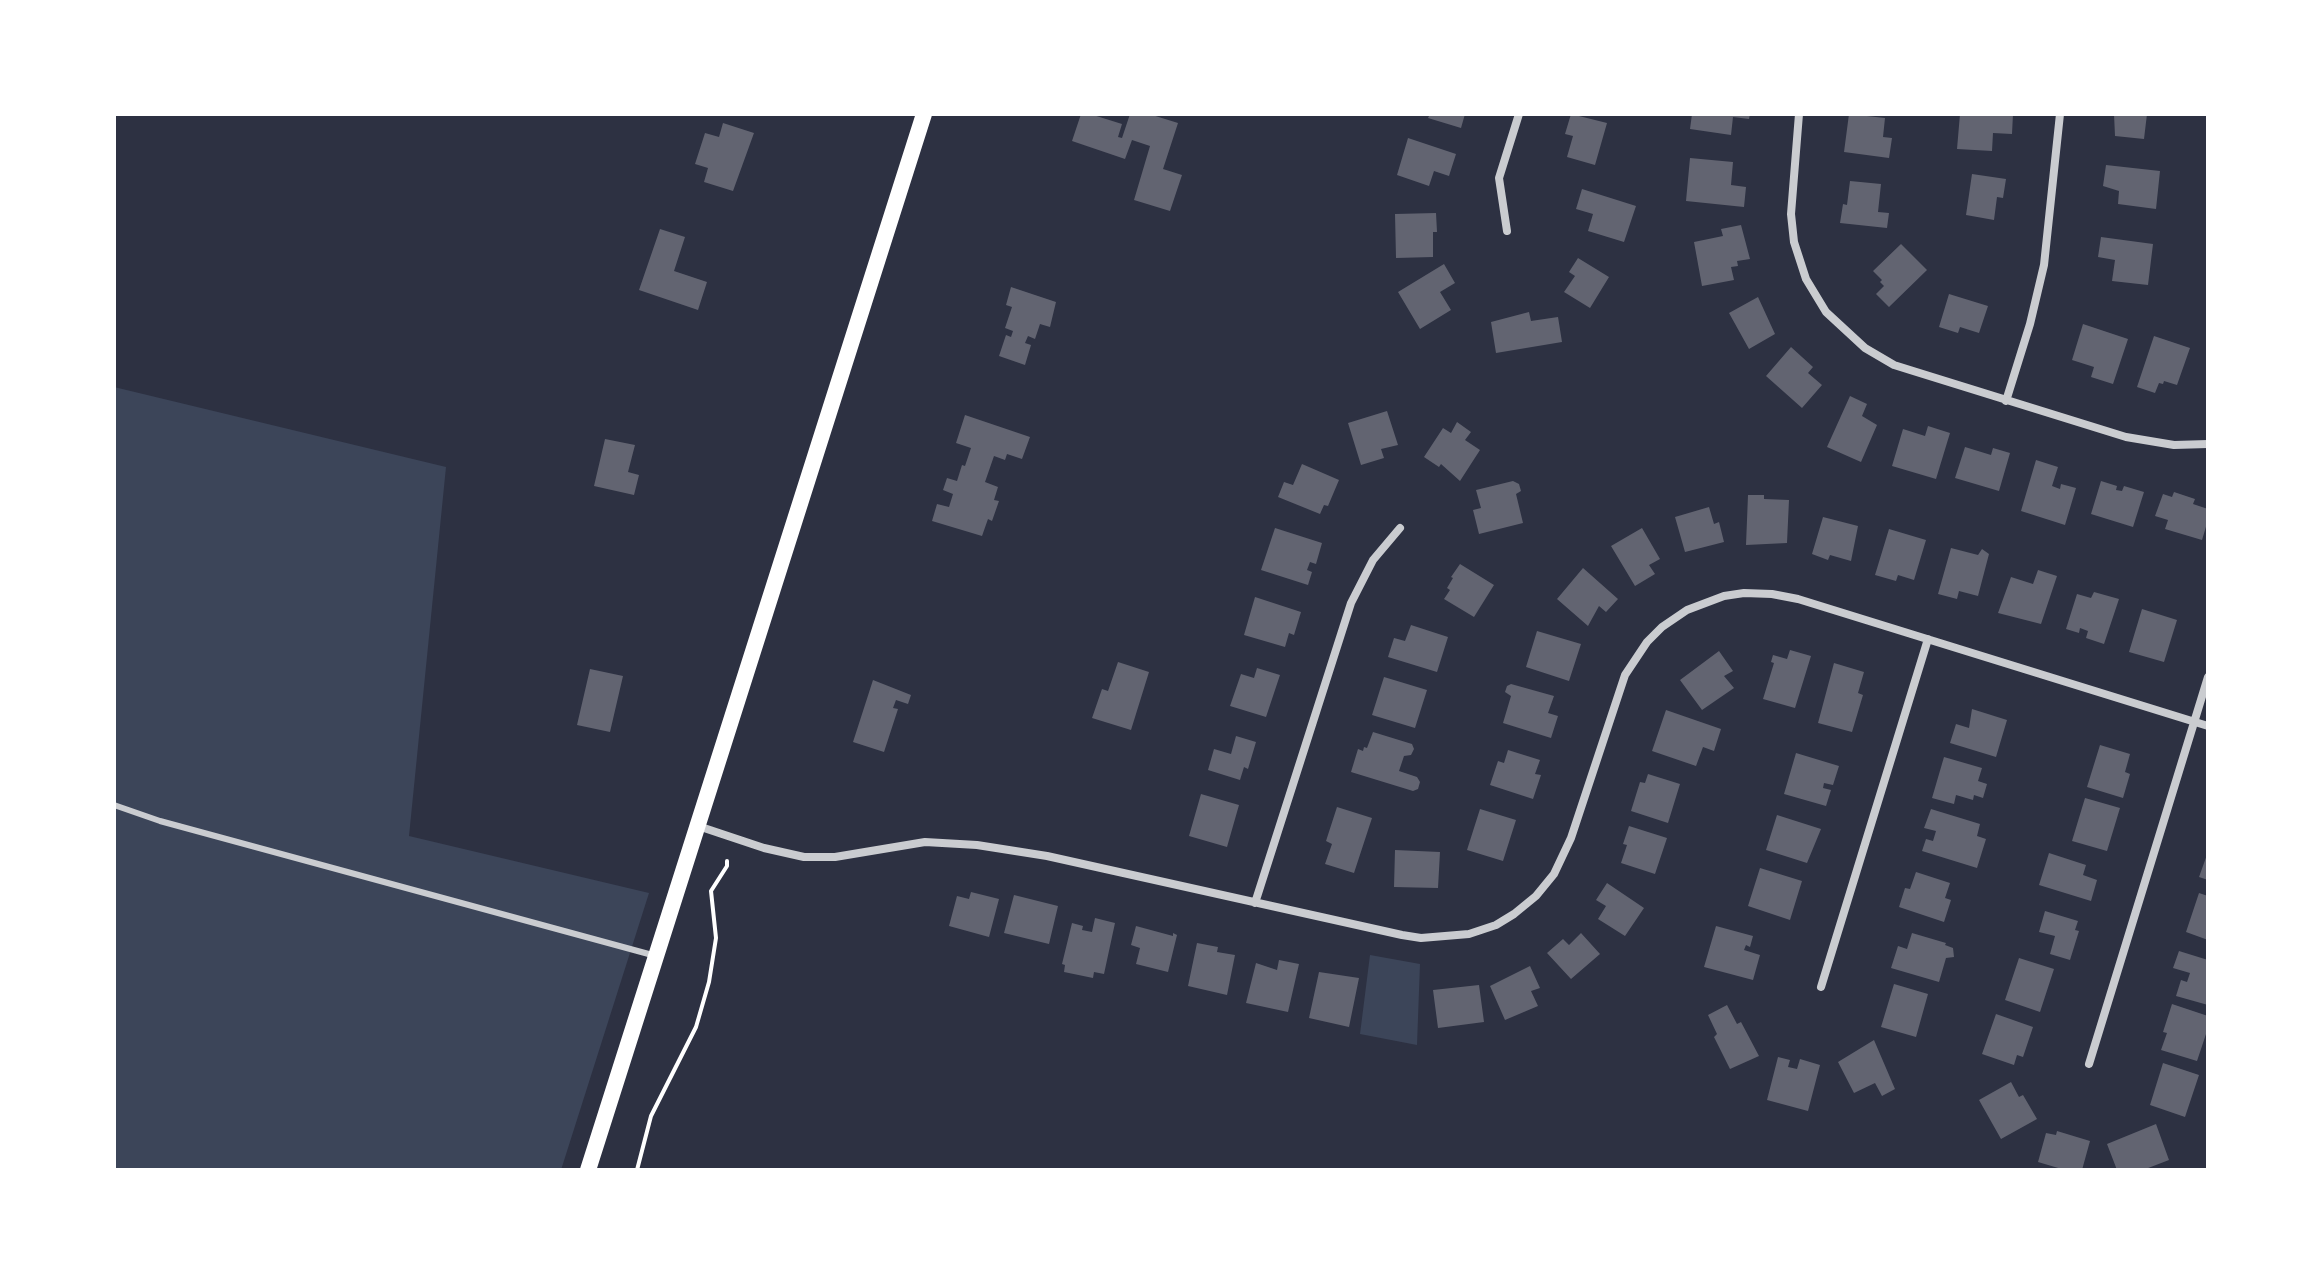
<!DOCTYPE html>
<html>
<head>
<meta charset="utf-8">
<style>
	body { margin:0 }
	#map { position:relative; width:2322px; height:1284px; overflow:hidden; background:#2d3142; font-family:"Open Sans",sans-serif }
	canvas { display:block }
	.frame { position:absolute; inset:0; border:116px solid #fff; pointer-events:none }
</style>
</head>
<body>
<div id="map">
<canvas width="2322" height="1284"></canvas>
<div class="frame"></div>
</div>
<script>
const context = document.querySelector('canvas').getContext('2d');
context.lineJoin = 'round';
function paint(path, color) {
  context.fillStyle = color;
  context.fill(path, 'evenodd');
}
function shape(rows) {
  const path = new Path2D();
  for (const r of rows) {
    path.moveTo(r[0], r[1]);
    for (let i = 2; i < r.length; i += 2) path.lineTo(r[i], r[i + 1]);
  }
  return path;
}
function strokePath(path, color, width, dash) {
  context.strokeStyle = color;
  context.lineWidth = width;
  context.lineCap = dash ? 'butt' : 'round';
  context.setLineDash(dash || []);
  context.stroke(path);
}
const green = shape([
	[114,387,446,467,409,836,649,893,561,1170,114,1170],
	[1370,955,1420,964,1417,1045,1360,1034]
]);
const building = shape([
	[1081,114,1090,114,1122,124,1118,137,1122,138,1130,114,1149,114,1178,123,1163,169,1182,175,1170,211,1134,200,1150,146,1132,140,1125,159,1072,141],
	[1430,114,1465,114,1461,128,1428,118],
	[1571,114,1607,123,1595,165,1567,157,1573,136,1565,134],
	[1692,114,1750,114,1749,119,1733,117,1731,135,1690,129],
	[1849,114,1885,118,1883,137,1892,138,1889,158,1844,152],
	[1960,114,2013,114,2012,134,1993,133,1992,151,1957,149],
	[2114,114,2147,114,2144,139,2115,136],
	[723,123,754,133,733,191,704,182,708,168,695,164,705,133,719,137],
	[1408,138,1456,154,1449,176,1434,171,1429,186,1397,175],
	[1690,158,1733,162,1731,185,1746,187,1744,207,1686,201],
	[2106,165,2160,171,2156,209,2118,204,2119,191,2103,186],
	[1972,174,2006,179,2003,198,1997,197,1994,220,1966,215],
	[1850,181,1881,184,1878,212,1889,213,1887,228,1840,223,1843,204,1847,205],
	[1582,189,1636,206,1624,242,1588,231,1593,214,1576,209],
	[1436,213,1437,232,1433,232,1433,257,1396,258,1395,214],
	[1741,225,1750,259,1737,261,1738,266,1731,267,1734,280,1702,286,1694,242,1723,236,1721,229],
	[660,229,685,237,674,271,707,282,698,310,639,290],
	[2101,237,2153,244,2148,285,2112,281,2115,260,2098,257],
	[1901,244,1927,270,1889,307,1876,294,1884,286,1880,282,1882,280,1873,271],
	[1578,258,1609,277,1590,308,1564,292,1575,276,1569,272],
	[1444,264,1455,283,1440,292,1451,310,1420,329,1398,292],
	[1011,287,1056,302,1050,327,1040,324,1035,339,1028,336,1025,343,1031,345,1025,365,999,356,1006,335,1011,337,1013,331,1005,328,1012,307,1006,305],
	[1949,294,1988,306,1979,333,1960,327,1958,333,1939,327],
	[1758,297,1775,334,1749,349,1729,313],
	[1529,312,1531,321,1558,317,1562,342,1496,353,1491,322],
	[2083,324,2128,339,2113,384,2091,377,2094,367,2072,360],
	[2154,336,2190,348,2177,385,2164,381,2163,384,2159,383,2155,393,2137,387],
	[1791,347,1813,367,1808,373,1822,385,1802,408,1766,376],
	[1850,396,1867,404,1862,416,1877,425,1861,462,1827,447],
	[1387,411,1398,445,1381,449,1384,458,1361,465,1348,423],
	[965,415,1030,437,1022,459,1007,454,1005,460,994,456,985,482,998,487,994,500,999,501,992,521,988,519,982,536,932,521,937,504,949,507,953,494,943,490,947,478,957,481,962,465,965,466,971,448,956,443],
	[1457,422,1471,432,1465,440,1480,450,1460,481,1441,464,1439,467,1424,457,1443,428,1451,433],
	[1928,426,1950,433,1936,479,1892,466,1903,429,1925,436],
	[605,439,635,445,628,472,639,475,634,495,594,486],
	[1965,447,1991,455,1993,448,2010,453,1999,491,1955,478],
	[2036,460,2058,467,2052,486,2060,489,2061,484,2076,488,2065,525,2021,511],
	[1302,464,1339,480,1328,506,1324,505,1320,514,1278,497,1284,482,1293,485],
	[1513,481,1519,484,1521,491,1516,494,1523,523,1479,534,1473,510,1481,508,1476,490],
	[2101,481,2117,486,2116,490,2122,491,2124,486,2144,492,2133,527,2091,514],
	[2174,492,2195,499,2193,504,2208,509,2208,520,2202,540,2165,529,2168,520,2155,516,2163,494,2172,497],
	[1748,495,1764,495,1764,499,1789,500,1787,543,1746,545],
	[1709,507,1714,524,1719,522,1724,542,1685,552,1675,517],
	[1823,517,1858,526,1851,561,1830,555,1828,560,1812,554],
	[1275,528,1322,543,1316,564,1310,562,1307,570,1312,572,1308,585,1261,570],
	[1642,528,1660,559,1649,565,1655,574,1635,586,1611,546],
	[1889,529,1926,540,1914,580,1898,575,1896,581,1875,575],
	[1951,548,1978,555,1982,549,1989,554,1978,596,1959,591,1957,599,1938,594],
	[1460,564,1494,585,1474,617,1444,599,1450,590,1447,588,1453,578,1451,577],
	[1583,568,1618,599,1606,612,1599,606,1588,626,1557,599],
	[2038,570,2057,576,2041,624,1998,613,2011,577,2033,584],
	[2094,592,2119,599,2104,644,2086,638,2088,631,2080,628,2079,633,2066,629,2077,594,2091,598],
	[1255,597,1301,612,1294,635,1289,633,1285,647,1244,635],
	[2142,609,2177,620,2164,662,2129,652],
	[1411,625,1448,637,1437,672,1388,657,1394,638,1405,641],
	[1537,631,1581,644,1569,681,1526,667],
	[1790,650,1811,656,1795,708,1763,699,1774,663,1771,662,1773,655,1787,659],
	[1719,651,1733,671,1724,676,1734,688,1702,710,1680,680],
	[1118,662,1149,672,1131,730,1092,718,1102,689,1108,691],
	[1834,663,1864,672,1858,693,1863,695,1852,732,1818,723],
	[1257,668,1280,675,1266,717,1230,706,1241,674,1254,678],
	[590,669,623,676,610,732,577,725],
	[1384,677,1427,690,1415,728,1372,715],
	[873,680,911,695,908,704,896,700,893,708,898,709,884,752,853,742],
	[1511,684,1554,696,1548,713,1558,716,1551,738,1503,723,1511,696,1505,692,1507,686],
	[1972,709,2007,720,1996,757,1950,743,1956,724,1969,728],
	[1666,710,1721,729,1714,751,1703,747,1696,766,1652,751],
	[1373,732,1412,744,1414,749,1411,755,1404,756,1399,771,1417,777,1420,782,1418,789,1413,791,1351,772,1358,749,1363,751,1364,747,1367,748],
	[1236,736,1256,742,1248,769,1244,767,1240,780,1208,770,1214,749,1231,754],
	[2100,745,2130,754,2125,772,2130,774,2123,798,2087,787],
	[1508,750,1540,760,1535,774,1541,775,1533,799,1490,785,1498,761,1504,763],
	[1796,753,1839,766,1833,785,1824,783,1823,788,1831,790,1826,806,1784,794],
	[1944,757,1982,768,1978,781,1987,784,1983,798,1974,795,1973,800,1956,795,1954,804,1932,798],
	[1648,774,1680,784,1668,823,1631,811,1640,782,1645,783],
	[1201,794,1239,805,1227,847,1189,836],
	[2085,798,2120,808,2107,851,2072,841],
	[1337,807,1372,818,1354,873,1325,864,1332,844,1326,841],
	[1480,809,1516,820,1503,861,1467,850],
	[1931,809,1980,824,1977,836,1986,839,1977,868,1922,851,1926,839,1933,841,1936,831,1924,828],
	[1777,815,1821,829,1807,863,1766,850],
	[1629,826,1667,838,1655,874,1621,863,1627,845,1623,844],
	[1395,850,1440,852,1438,888,1394,887],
	[2208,852,2208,880,2199,877],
	[2049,853,2086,865,2083,875,2097,880,2091,901,2039,885],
	[1760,868,1802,881,1790,920,1748,906],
	[1916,872,1950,883,1945,898,1951,900,1944,922,1899,907,1905,888,1910,889],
	[1607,883,1644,908,1625,936,1598,919,1606,906,1596,900],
	[971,892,999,899,989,937,949,926,957,896,969,899],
	[2199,893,2208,896,2208,940,2186,932],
	[1014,895,1058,906,1049,944,1004,933],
	[2045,911,2078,921,2075,930,2079,931,2070,960,2050,954,2055,936,2039,932],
	[1095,918,1115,923,1104,974,1094,972,1093,978,1064,972,1065,965,1062,964,1072,923,1083,926,1082,930,1092,932],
	[1136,926,1173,936,1173,933,1177,935,1168,972,1136,964,1140,948,1131,945],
	[1716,926,1753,936,1750,947,1746,945,1744,950,1760,955,1753,980,1704,967],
	[1581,933,1600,954,1571,979,1547,953,1563,939,1569,945],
	[1912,933,1946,943,1945,945,1953,948,1954,957,1946,958,1939,982,1891,968,1898,946,1907,949],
	[1197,943,1218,947,1217,952,1235,955,1227,995,1188,986],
	[2179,951,2208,960,2208,1005,2176,996,2181,980,2187,982,2190,973,2173,968],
	[2019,958,2054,969,2040,1012,2005,1000],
	[1279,960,1299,964,1288,1012,1246,1003,1256,963,1277,970],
	[1530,966,1540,988,1531,991,1538,1006,1505,1020,1490,986],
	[1319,972,1359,978,1349,1027,1309,1018],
	[1894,984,1928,994,1916,1037,1881,1027],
	[1479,985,1484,1022,1438,1028,1433,990],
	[2172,1004,2208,1016,2208,1028,2197,1061,2161,1050,2167,1033,2163,1032],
	[1727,1005,1737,1024,1741,1022,1759,1056,1730,1069,1714,1037,1717,1034,1708,1015],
	[1996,1014,2033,1027,2023,1057,2017,1055,2014,1065,1982,1054],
	[1874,1040,1895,1089,1882,1096,1875,1083,1854,1093,1838,1062],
	[1778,1057,1790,1060,1788,1067,1797,1069,1800,1059,1820,1065,1808,1111,1767,1100],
	[2163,1063,2199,1075,2185,1117,2150,1105],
	[2011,1082,2019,1097,2023,1095,2037,1119,2001,1139,1979,1100],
	[2156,1124,2169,1160,2143,1170,2117,1170,2107,1144],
	[2057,1131,2090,1141,2082,1170,2065,1170,2038,1162,2046,1133,2056,1135]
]);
const path = shape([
	[637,1170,651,1116,696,1027,709,982,716,938,711,891,727,866,727,861]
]);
const service = shape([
	[114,805,160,821,656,956]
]);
const minor = shape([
	[1799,114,1791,214,1794,242,1806,279,1826,312,1865,348,1894,365,1910,370,2126,437,2174,445,2208,444],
	[1507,231,1499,178,1519,114],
	[2006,401,2030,324,2044,265,2060,114],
	[698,826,764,848,804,857,835,857,925,842,977,845,1047,856,1402,935,1421,938,1469,934,1496,925,1514,914,1536,896,1554,874,1571,838,1625,675,1647,642,1662,627,1687,610,1724,596,1744,593,1772,594,1798,599,2208,726],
	[1255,903,1351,603,1373,560,1400,528],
	[1821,987,1928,639],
	[2089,1064,2208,677]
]);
const secondary = shape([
	[588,1170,924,114]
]);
paint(green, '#3c4559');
paint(building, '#626471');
strokePath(path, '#fff', 4);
strokePath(service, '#caccd0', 6);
strokePath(minor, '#caccd0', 8);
strokePath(secondary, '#fff', 16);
</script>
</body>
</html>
